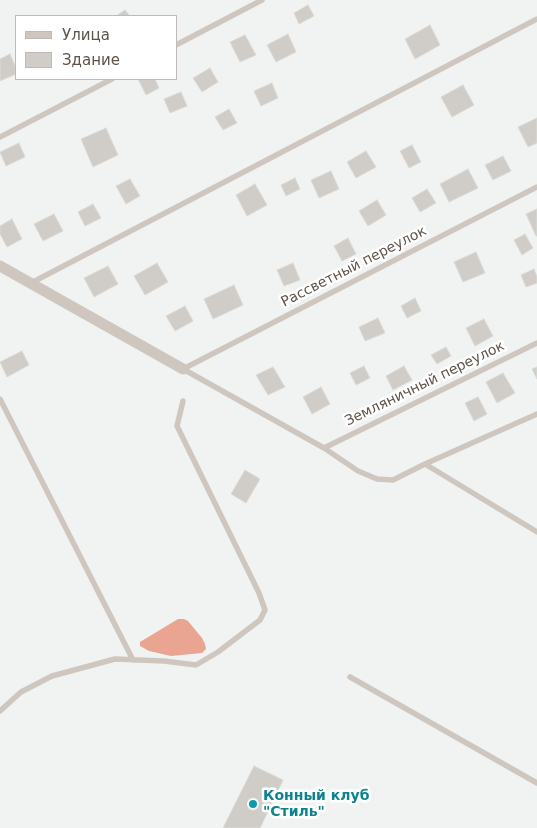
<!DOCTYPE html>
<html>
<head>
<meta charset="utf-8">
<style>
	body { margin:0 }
	#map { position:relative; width:537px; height:828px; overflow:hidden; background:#f1f3f3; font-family:"DejaVu Sans",sans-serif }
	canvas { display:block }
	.legend { position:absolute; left:15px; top:15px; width:162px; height:65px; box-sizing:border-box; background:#fff; border:1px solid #bfbab6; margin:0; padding:6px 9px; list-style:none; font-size:15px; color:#5e5349 }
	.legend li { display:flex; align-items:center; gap:10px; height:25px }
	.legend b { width:25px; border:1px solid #bfbab6 }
</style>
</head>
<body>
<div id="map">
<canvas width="537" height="828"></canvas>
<ul class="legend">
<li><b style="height:6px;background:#cfc7bf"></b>Улица</li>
<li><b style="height:14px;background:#d0cdc8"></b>Здание</li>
</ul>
</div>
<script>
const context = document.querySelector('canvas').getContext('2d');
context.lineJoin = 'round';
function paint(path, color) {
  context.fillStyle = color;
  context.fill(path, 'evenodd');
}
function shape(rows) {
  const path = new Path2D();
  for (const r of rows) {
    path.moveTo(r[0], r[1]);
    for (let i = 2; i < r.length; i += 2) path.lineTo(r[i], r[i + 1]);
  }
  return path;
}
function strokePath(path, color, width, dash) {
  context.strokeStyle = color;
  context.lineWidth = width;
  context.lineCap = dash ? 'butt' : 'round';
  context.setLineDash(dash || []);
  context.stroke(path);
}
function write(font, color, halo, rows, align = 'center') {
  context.font = font + ' "DejaVu Sans",sans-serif';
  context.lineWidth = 5;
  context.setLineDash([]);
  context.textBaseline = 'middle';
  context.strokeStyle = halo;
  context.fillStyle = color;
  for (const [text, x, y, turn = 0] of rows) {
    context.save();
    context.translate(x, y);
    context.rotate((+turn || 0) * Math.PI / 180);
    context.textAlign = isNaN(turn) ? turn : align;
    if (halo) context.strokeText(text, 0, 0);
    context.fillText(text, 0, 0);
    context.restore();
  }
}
const water = shape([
	[178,619,184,619,188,621,202,638,205,644,206,649,202,653,171,656,149,651,140,646,140,642]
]);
const building = shape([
	[308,5,314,16,299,24,294,13,308,5],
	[125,10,130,16,116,16,125,10],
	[430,25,440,45,415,59,405,39,430,25],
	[288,34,296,52,276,62,267,45,288,34],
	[245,35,256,55,240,62,230,42,245,35],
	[10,54,16,68,16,74,0,81,0,59,10,54],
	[210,68,218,82,202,92,193,78,210,68],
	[138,79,155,79,159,88,146,95,138,79],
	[272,83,278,98,261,106,254,91,272,83],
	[463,85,474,105,452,117,441,97,463,85],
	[181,92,187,106,170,113,164,99,181,92],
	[229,109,237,123,223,130,215,117,229,109],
	[537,118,537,143,528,147,518,127,537,118],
	[106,128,118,155,93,167,81,139,106,128],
	[19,143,25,157,6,166,0,152,19,143],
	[412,145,421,162,409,168,400,151,412,145],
	[366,151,376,167,356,178,347,162,366,151],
	[503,156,511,171,493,180,485,165,503,156],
	[468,169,478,188,449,202,440,184,468,169],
	[331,171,339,189,319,198,311,180,331,171],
	[295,178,300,189,286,196,281,185,295,178],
	[130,179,140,196,126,204,116,186,130,179],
	[255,184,267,205,247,216,236,195,255,184],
	[427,189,436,203,420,212,412,198,427,189],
	[377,200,386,215,368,226,359,211,377,200],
	[93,204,101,218,85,226,78,212,93,204],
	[537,209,537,236,536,236,526,214,537,209],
	[54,214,63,231,43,241,34,224,54,214],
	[12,219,22,239,7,247,0,234,0,226,12,219],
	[525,234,533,248,522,255,514,240,525,234],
	[348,238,356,254,342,261,334,246,348,238],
	[476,252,485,273,463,282,454,262,476,252],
	[157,263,168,282,145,295,134,276,157,263],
	[293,263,300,280,284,286,277,270,293,263],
	[108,266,118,284,94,297,84,278,108,266],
	[534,269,537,277,537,283,526,287,521,275,534,269],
	[234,285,243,305,213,319,204,299,234,285],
	[415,298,421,311,407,318,401,306,415,298],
	[185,306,193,321,175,331,166,316,185,306],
	[378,318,385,333,365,341,359,327,378,318],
	[484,319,493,336,475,346,466,328,484,319],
	[446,347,451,356,437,364,431,355,446,347],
	[22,351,29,365,7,377,0,362,22,351],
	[364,366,370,378,356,385,350,373,364,366],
	[404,366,412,380,393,390,386,376,404,366],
	[273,367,285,387,268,395,256,375,273,367],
	[537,367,537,379,532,369,537,367],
	[503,373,515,393,497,403,486,382,503,373],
	[321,387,330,404,312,414,303,397,321,387],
	[478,397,487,414,474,421,465,403,478,397],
	[245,470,260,479,246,503,231,494,245,470],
	[254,766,283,780,260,828,223,828,254,766]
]);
const lane = shape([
	[176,45,262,0],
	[0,137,112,79],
	[31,283,537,19],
	[183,369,324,448,358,471,377,479,393,480,425,464,537,532],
	[183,369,537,187],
	[0,399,133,660],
	[324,448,537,343],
	[425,464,537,414],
	[350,677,537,783],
	[0,711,21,692,52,676,115,659,164,661,196,665,218,652,260,620,265,610,259,593,177,426,183,401]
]);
const street = shape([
	[0,266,183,369]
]);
const markers = [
	[253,804,5,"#0f9aa8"]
];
const streetNames = [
	["Рассветный переулок",354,267,-27],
	["Земляничный переулок",425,384,-26]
];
const cultureNames = [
	["Конный клуб",263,796],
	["\"Стиль\"",263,812]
];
paint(water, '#e9a591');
paint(building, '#d0cdc8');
strokePath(building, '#dcdad5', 1);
strokePath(lane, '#cfc7bf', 5.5);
strokePath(street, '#cfc7bf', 11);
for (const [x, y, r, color] of markers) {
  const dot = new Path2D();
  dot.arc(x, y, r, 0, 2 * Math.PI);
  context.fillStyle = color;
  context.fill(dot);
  strokePath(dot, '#fff', 2);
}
write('14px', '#5e5349', '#fff', streetNames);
write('bold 14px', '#0d838f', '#fff', cultureNames, 'left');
</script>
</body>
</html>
